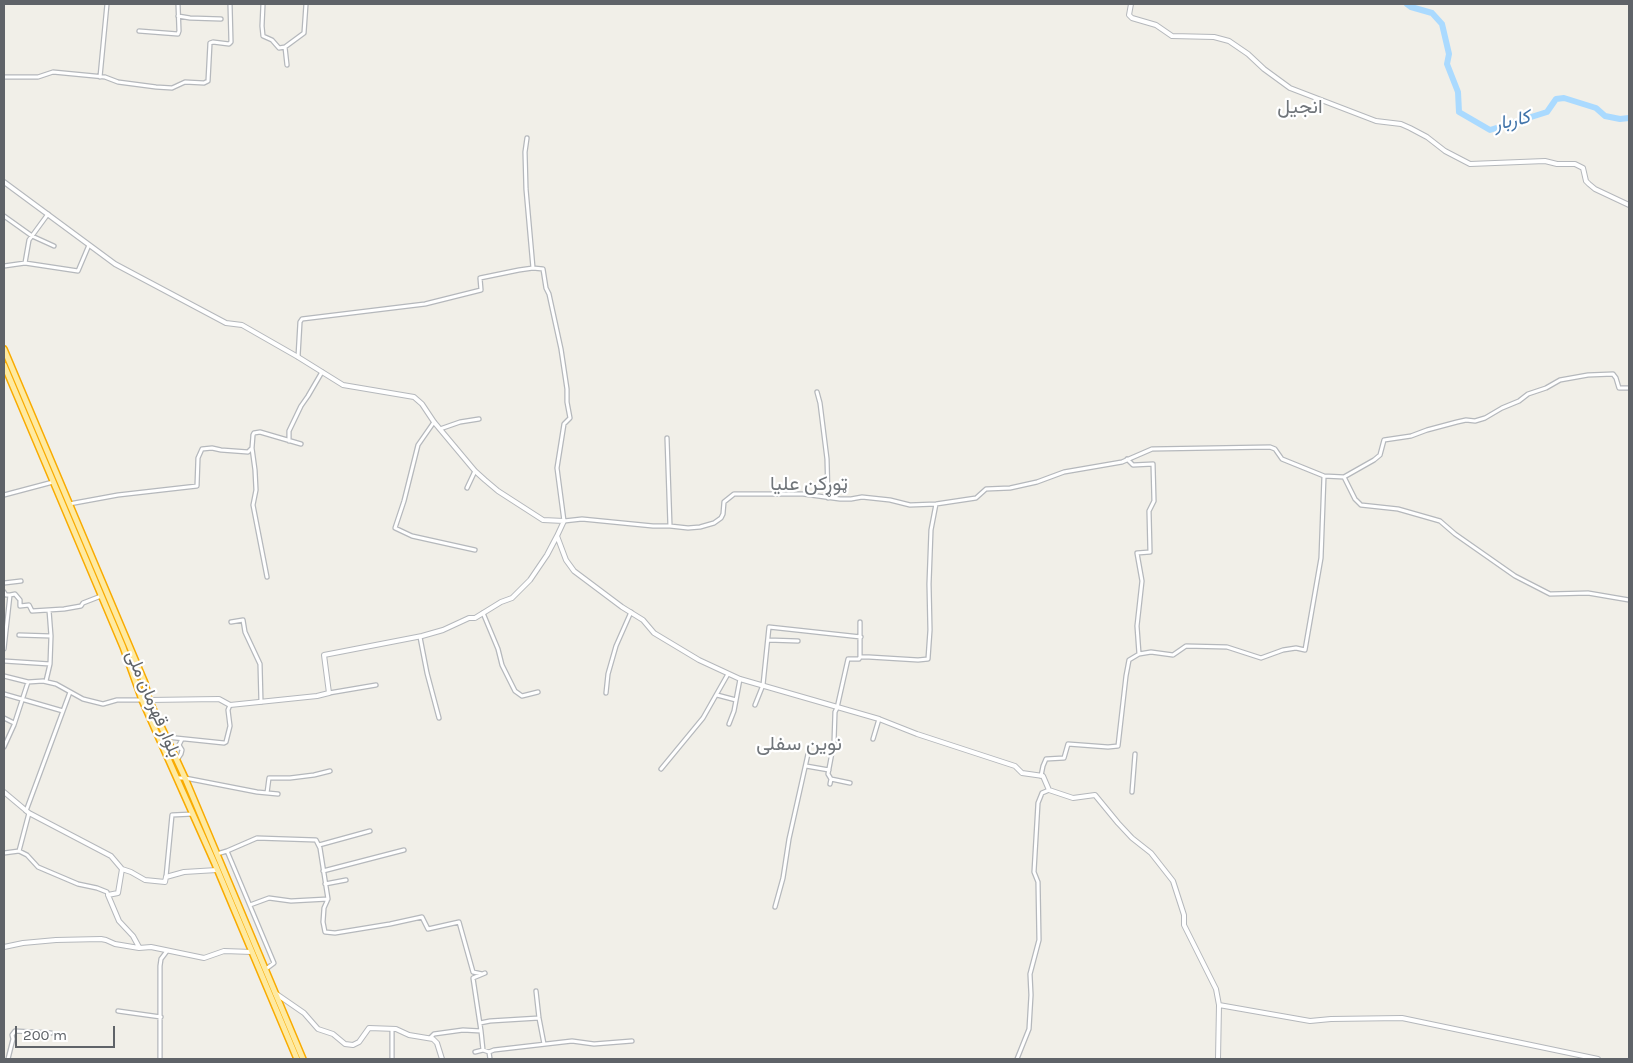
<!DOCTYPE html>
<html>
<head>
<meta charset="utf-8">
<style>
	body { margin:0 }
	#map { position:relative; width:1633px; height:1063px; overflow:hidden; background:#f1efe8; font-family:Karla,sans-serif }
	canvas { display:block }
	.frame { position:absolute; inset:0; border:5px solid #5f6368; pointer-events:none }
	.scale { position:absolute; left:15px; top:1026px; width:100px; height:22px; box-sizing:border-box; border:2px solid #5f6368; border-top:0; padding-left:6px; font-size:15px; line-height:18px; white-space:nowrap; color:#5f6368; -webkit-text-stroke:4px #fff; paint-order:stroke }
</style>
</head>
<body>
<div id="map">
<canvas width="1633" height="1063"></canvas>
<div class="frame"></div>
<div class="scale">200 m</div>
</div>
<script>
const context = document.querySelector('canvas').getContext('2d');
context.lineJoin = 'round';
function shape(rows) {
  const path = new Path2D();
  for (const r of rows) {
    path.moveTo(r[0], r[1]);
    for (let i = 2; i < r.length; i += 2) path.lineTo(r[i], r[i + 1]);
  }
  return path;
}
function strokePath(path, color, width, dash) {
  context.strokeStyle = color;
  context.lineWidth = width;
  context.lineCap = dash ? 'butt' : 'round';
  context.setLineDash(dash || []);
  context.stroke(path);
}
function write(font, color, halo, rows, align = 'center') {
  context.font = font + ' Karla,Vazirmatn,sans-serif';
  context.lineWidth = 4.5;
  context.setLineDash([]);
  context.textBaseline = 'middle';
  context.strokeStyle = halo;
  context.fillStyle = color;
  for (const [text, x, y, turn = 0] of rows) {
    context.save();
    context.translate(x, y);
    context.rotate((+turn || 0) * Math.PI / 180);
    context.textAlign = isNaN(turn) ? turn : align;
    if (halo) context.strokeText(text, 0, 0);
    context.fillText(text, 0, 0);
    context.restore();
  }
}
const river = shape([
	[1407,4,1411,7,1432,13,1442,24,1449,54,1447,64,1458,92,1459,112,1490,130,1547,112,1556,99,1564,98,1596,108,1605,116,1620,119,1629,118]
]);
const minor = shape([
	[263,4,262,26,263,36,272,40,279,48,285,47],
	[178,16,190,18,221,19],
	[139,31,178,34,179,31,178,4],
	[287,65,285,47,304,33,306,4],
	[4,77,38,77,53,72,105,77,118,82,156,87,172,88,185,82,204,83,208,81,210,43,213,42,229,44,231,42,230,4],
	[100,77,107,4],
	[527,138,525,152,526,189,533,268,543,269,546,288,549,294,561,349,567,389,567,402,570,418,564,424,557,468,564,521,582,519,653,526,670,526,688,528,700,527,714,523,721,518,723,514,724,502,734,494,803,494,840,499,851,499,862,497,890,500,910,505,936,504,976,498,986,489,1010,488,1037,482,1064,472,1122,462,1152,449,1270,447,1275,449,1282,459,1324,476,1344,477,1355,499,1361,505,1398,509,1440,521,1455,534,1515,576,1550,594,1588,593,1629,600],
	[4,216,32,236,54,246],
	[25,263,29,240,48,214],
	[4,266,25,263,78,271,89,245],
	[298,357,300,322,302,319,425,304,481,290,480,278,519,270,533,268],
	[817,392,820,403,827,459,828,498],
	[434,422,418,445,404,501,395,528,412,536,475,550],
	[440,429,460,422,479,419],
	[667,438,670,526],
	[289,441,289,431,301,406,308,396,322,372],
	[252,448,255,470,256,490,253,505,267,577],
	[1127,459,1133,465,1153,464,1154,501,1149,511,1150,552,1137,553,1142,581,1137,626,1139,654],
	[1344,477,1374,460,1380,455,1384,440,1411,436,1427,430,1457,422,1466,420,1475,421,1485,418,1502,408,1519,401,1528,394,1546,388,1560,380,1588,375,1613,374,1616,378,1619,388,1629,388],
	[467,488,475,471],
	[4,495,53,482],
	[69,504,118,495,197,486,198,458,202,449,212,448,221,450,248,452,252,448,253,435,254,433,260,432,301,444],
	[4,583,21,581],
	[4,592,6,595,10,595,4,649],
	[10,595,15,594,20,600,20,606,29,605,32,611,64,609,81,606,83,603,101,596],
	[483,613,498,649,502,665,515,691,522,696,538,692],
	[231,622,243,620,245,632,260,664,261,702],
	[860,622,860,657],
	[19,635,51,636],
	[420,637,427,673,439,718],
	[768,640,798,641],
	[4,661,50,664],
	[4,676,28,682,43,681,56,684,83,699,103,704,117,700,141,700],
	[46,681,50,664,51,636,49,610],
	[329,693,376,685],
	[606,693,608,674,616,646,631,612],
	[4,694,63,711],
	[717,695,736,700],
	[755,705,763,685,769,627,861,637],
	[4,718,14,723],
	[729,724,734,711,740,679],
	[166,737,224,743,226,742,230,726,228,710,230,705],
	[873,739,879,719],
	[4,747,14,725,28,682],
	[177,760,181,754,182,750,179,745,182,739],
	[806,766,829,770],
	[661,769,703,718,728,674],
	[1041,776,1043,766,1046,759,1064,758,1068,744,1108,747,1118,746,1126,676,1129,660,1139,654,1151,652,1173,655,1186,646,1227,647,1261,658,1283,650,1296,648,1305,650,1321,558,1324,476],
	[177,778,185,778,257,792,278,794],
	[831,779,850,783],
	[830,784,831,779,828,774,834,742,835,712,837,708,848,659,859,659,860,657,869,657,918,660,928,659,930,630,929,584,931,530,936,504],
	[1132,792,1135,754],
	[267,793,269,778,290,778,314,775,330,771],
	[26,811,70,692],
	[319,845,370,831],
	[19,851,29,813],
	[227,851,257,838,316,840,320,848,328,899,324,908,323,922,325,932,335,933,390,924,422,917,428,929,459,922,473,972,482,974],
	[4,853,19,851,27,855,38,867,78,884,97,888,107,892,108,895],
	[217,854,227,851,274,963,266,969],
	[323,871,404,850],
	[166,877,172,815,193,814],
	[325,884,346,880],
	[250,905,269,898,291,901,328,899],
	[775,907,783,878,789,839,808,754],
	[536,991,539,1018,544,1044],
	[118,1011,161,1017],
	[480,1023,490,1021,539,1018],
	[481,1031,483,1050,489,1052,490,1059],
	[430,1038,434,1034,463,1030,481,1031,473,978,485,973],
	[475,1052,483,1050],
	[489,1052,494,1050,572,1041,594,1044,632,1041],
	[8,1059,13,1039,12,1035,15,1031,51,1033],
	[160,1059,160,966,161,959,167,951],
	[392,1059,392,1029],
	[1017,1059,1029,1029,1031,995,1030,974,1039,940,1038,882,1034,872,1038,803,1042,793,1049,790]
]);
const tertiary = shape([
	[1131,4,1129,15,1132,18,1156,25,1172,36,1214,37,1229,41,1248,54,1264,69,1290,88,1376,121,1401,124,1410,128,1427,137,1445,151,1470,164,1545,161,1557,164,1575,164,1583,168,1586,181,1589,184,1595,189,1629,205],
	[4,182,115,264,226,323,242,325,298,357,343,385,414,397,422,404,434,422,475,471,485,480,498,491,543,520,564,521,557,536,566,560,574,571,622,607,643,620,654,633,699,660,740,679,879,719,917,734,1015,766,1022,773,1043,776,1049,790,1073,798,1095,795,1118,823,1132,838,1151,853,1173,881,1184,915,1184,925,1216,989,1219,1005,1218,1059],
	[149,700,219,699,230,705,317,696,329,693,324,655,422,636,443,630,469,618,475,618,501,602,512,598,530,580,547,555,557,536],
	[4,792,29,813,111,856,122,869,131,872,145,880,165,882,166,877,184,872,217,870],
	[122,869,118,893,108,895,119,921,133,936,139,947],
	[4,947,23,943,56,940,101,939,106,940,115,944,139,948,151,947,204,958,224,951,252,952],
	[275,993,304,1013,318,1029,333,1034,345,1044,353,1045,359,1042,369,1028,396,1029,409,1035,433,1039,437,1043,442,1059],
	[1219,1005,1310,1021,1331,1019,1402,1018,1598,1059]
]);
const trunk = shape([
	[4,349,145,683,149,700,185,778,303,1059],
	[4,365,123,647,142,700,215,864,297,1059]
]);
const streetNames = [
	["بلوار قهرمان ملی",153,704,67]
];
const waterNames = [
	["کاربار",1512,121,-13]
];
const quarterNames = [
	["انجيل",1300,107],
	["ټوړکن علیا",809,484],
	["نوین سفلى",799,744]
];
strokePath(river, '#aadaff', 6);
strokePath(minor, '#b5b8bc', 5.5);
strokePath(tertiary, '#b5b8bc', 6);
strokePath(trunk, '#f9ab00', 8);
strokePath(minor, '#fff', 3);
strokePath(tertiary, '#fff', 4);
strokePath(trunk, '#feeaa1', 5);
write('18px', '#5f6368', '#fff', streetNames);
write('italic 19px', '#4174aa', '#fff', waterNames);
write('20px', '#70757a', '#fff', quarterNames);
</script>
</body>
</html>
